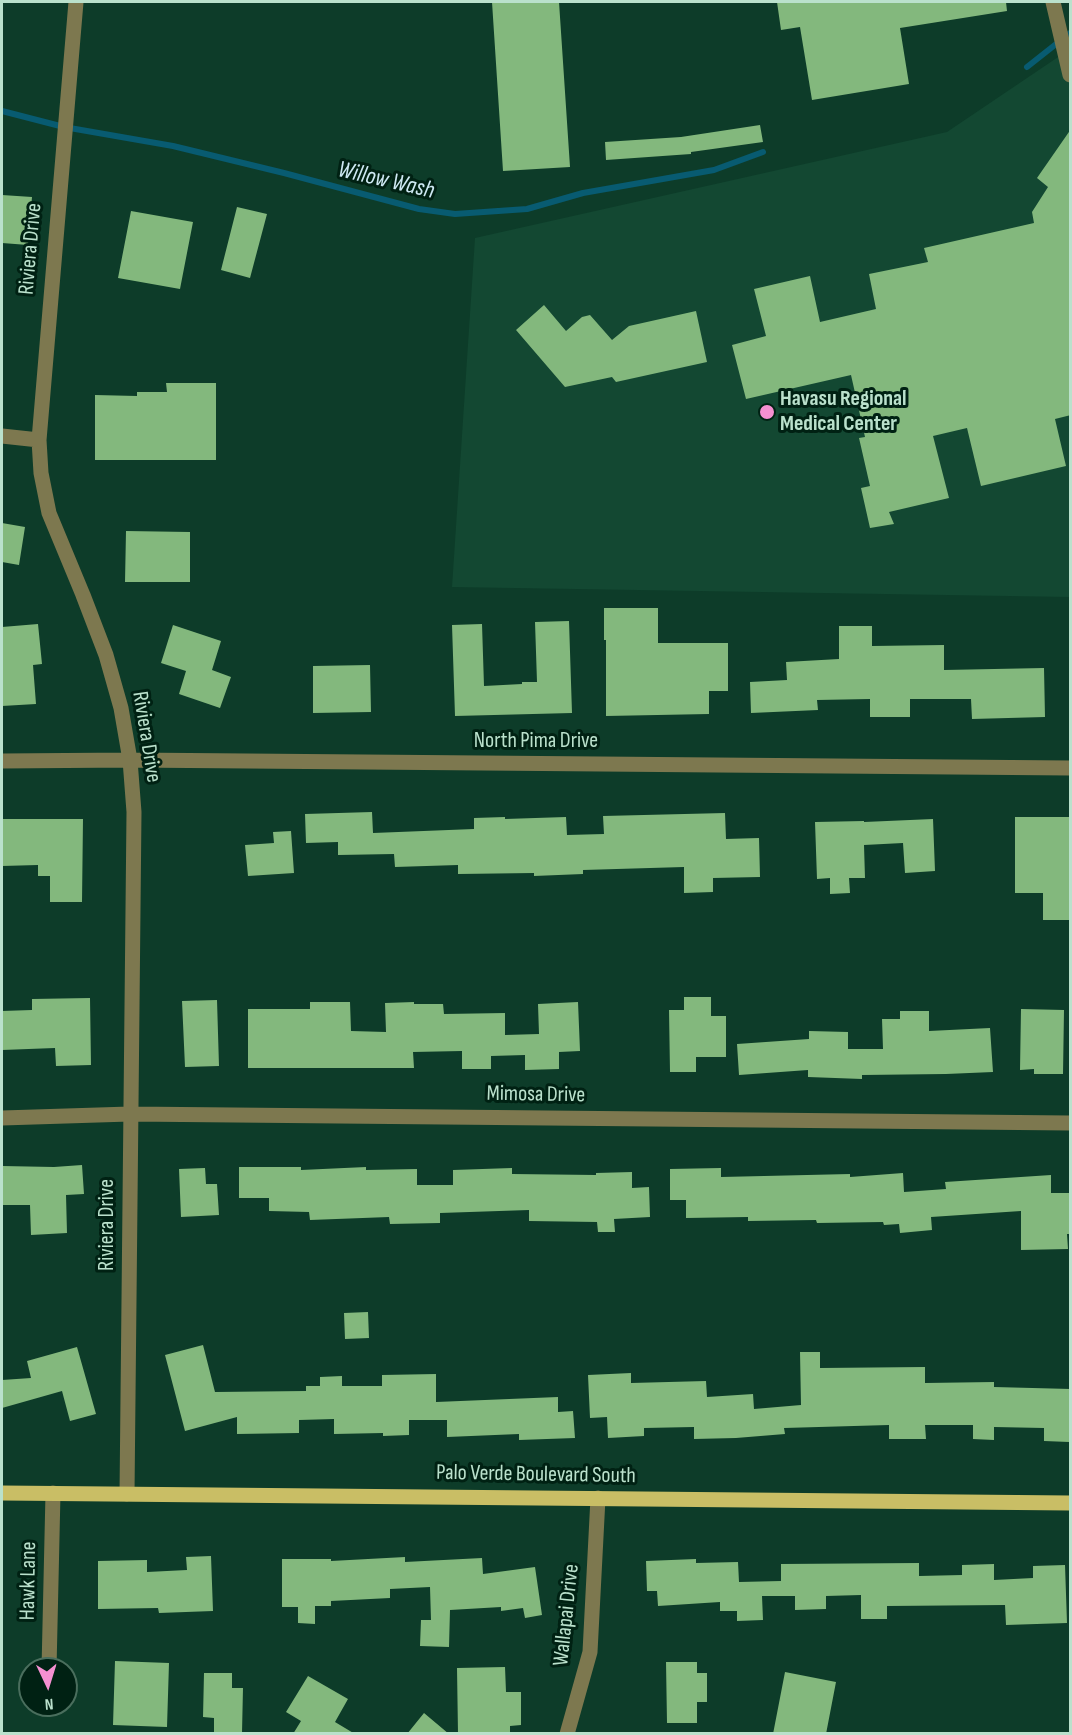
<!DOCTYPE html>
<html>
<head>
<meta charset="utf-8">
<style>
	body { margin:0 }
	#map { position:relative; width:1072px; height:1735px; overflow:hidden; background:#0d3c29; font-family:"Sofia Sans Condensed",sans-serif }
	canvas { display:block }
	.frame { position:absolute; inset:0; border:3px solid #bae1cc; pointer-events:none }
	.north { position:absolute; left:18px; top:1657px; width:60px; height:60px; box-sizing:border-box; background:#002113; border:2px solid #4a6e5d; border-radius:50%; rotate:176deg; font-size:16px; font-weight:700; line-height:24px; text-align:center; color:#bae1cc }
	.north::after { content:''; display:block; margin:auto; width:21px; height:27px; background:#f590d1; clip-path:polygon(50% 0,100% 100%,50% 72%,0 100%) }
</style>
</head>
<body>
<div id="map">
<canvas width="1072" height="1735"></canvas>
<div class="frame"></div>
<div class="north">N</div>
</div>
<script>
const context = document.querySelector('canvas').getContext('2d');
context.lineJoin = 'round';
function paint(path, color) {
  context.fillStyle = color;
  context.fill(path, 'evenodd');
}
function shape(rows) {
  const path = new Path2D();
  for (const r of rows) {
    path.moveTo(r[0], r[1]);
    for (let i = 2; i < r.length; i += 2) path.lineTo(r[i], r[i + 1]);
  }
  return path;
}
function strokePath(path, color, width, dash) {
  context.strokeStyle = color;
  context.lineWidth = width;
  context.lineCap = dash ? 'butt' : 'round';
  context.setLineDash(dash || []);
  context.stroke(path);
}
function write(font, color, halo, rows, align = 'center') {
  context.font = font + ' "Sofia Sans Condensed",sans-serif';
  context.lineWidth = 6;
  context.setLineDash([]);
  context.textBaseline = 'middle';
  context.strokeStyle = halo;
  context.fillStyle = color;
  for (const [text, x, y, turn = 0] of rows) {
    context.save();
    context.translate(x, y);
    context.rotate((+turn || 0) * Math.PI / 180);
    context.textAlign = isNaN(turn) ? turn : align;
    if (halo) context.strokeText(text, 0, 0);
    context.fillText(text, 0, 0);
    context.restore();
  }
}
const built = shape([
	[1070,49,1070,597,452,587,475,238,947,132]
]);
const stream = shape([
	[1027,67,1070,33],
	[2,111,64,127,173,146,284,173,419,209,455,214,527,209,583,193,714,170,763,152]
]);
const building = shape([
	[492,2,559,2,570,167,503,171],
	[777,2,1006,2,1007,11,900,28,909,84,812,100,800,27,781,30],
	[760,125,763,142,691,152,691,154,606,160,605,142,681,137],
	[1071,129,1071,415,1055,419,1066,466,981,486,967,428,933,436,949,498,889,512,894,524,870,528,861,488,870,486,859,438,865,437,851,375,746,399,732,345,766,336,754,289,810,276,820,322,876,309,869,274,928,262,924,248,1034,223,1032,212,1048,187,1037,178],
	[2,195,32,197,28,245,2,243],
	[237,207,267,214,250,278,221,270],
	[131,211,193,222,180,289,118,278],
	[544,305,566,331,582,317,590,315,612,340,629,326,696,311,707,362,616,382,612,377,565,387,516,330],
	[166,383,216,383,216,460,95,460,95,395,137,396,137,392,167,392],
	[2,523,25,527,19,565,2,562],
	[126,531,190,532,190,582,125,582],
	[604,608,658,608,658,643,728,643,728,691,709,691,709,714,606,716,606,640,604,640],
	[569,621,572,713,455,716,452,625,482,624,484,686,522,684,522,682,537,682,535,622],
	[38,624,42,664,33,665,36,704,2,706,2,627],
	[173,625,221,641,212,670,231,677,220,708,179,694,186,671,161,663],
	[839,626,872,626,872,646,944,645,944,670,1044,668,1045,717,972,719,971,699,910,699,910,717,870,717,870,699,817,700,818,710,751,713,750,682,787,680,786,662,839,659],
	[370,665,371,712,313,713,313,666],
	[372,812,373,833,474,829,474,818,505,817,505,819,566,817,567,835,604,834,603,816,725,813,726,839,759,838,760,877,713,878,713,892,684,893,684,867,583,870,583,874,534,876,534,873,458,874,458,865,395,867,394,854,338,855,338,842,306,843,305,814],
	[1015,817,1071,817,1071,920,1043,920,1043,893,1015,893],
	[2,819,83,819,82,902,50,902,50,876,38,876,38,865,2,866],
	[933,819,935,871,905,873,903,843,864,845,865,878,849,878,850,893,830,894,830,878,817,879,815,822,864,821,864,822],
	[291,831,294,873,248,876,245,845,274,843,273,832],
	[684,997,711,997,711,1016,726,1016,726,1057,696,1057,696,1072,670,1072,669,1010,684,1010],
	[90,998,91,1065,56,1066,55,1048,2,1050,2,1011,32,1010,32,999],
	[217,1000,219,1066,185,1067,182,1001],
	[310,1002,350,1002,351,1031,386,1032,385,1003,414,1002,414,1004,443,1004,444,1014,505,1013,505,1035,539,1034,538,1004,578,1002,580,1051,559,1052,559,1069,525,1070,525,1055,491,1056,491,1069,462,1069,462,1051,413,1052,414,1068,248,1068,248,1009,310,1009],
	[1021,1009,1064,1010,1063,1074,1034,1074,1034,1069,1020,1070],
	[900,1011,929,1011,929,1031,990,1028,993,1072,946,1074,862,1075,862,1079,808,1077,808,1070,739,1075,737,1044,809,1039,809,1031,848,1032,848,1049,883,1049,882,1019,900,1019],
	[82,1165,84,1194,66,1195,67,1233,31,1235,30,1205,2,1205,2,1166,54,1167],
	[239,1167,301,1167,301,1170,366,1167,366,1170,417,1169,417,1185,453,1185,453,1170,512,1168,512,1174,596,1175,596,1173,632,1172,632,1188,649,1187,650,1217,614,1219,615,1232,598,1232,597,1222,529,1221,529,1210,440,1213,440,1223,390,1224,389,1217,310,1220,309,1212,269,1211,269,1198,239,1198],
	[205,1168,206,1184,217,1184,219,1215,181,1217,179,1169],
	[721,1168,721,1177,850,1174,850,1177,903,1173,904,1192,946,1189,945,1182,1051,1175,1051,1193,1069,1193,1071,1234,1067,1234,1068,1249,1021,1250,1021,1211,931,1217,932,1230,900,1233,899,1224,884,1225,883,1222,817,1223,816,1220,748,1221,748,1217,686,1218,686,1200,670,1200,670,1169],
	[368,1312,369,1338,345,1339,344,1313],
	[203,1345,215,1392,306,1391,306,1386,320,1386,320,1377,342,1376,342,1386,382,1386,382,1375,436,1374,436,1402,558,1397,558,1412,573,1411,575,1438,519,1440,519,1434,447,1437,447,1420,409,1420,409,1435,383,1436,383,1433,334,1434,334,1419,299,1420,299,1433,237,1434,237,1417,185,1431,165,1355],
	[77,1347,96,1414,70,1421,62,1391,2,1408,2,1380,31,1378,27,1361],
	[800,1352,820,1352,820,1368,925,1367,925,1383,994,1382,994,1387,1071,1389,1069,1442,1044,1441,1044,1428,994,1427,994,1440,973,1439,973,1425,925,1425,926,1439,889,1439,889,1425,784,1428,785,1434,736,1438,694,1439,694,1427,644,1428,644,1436,608,1438,607,1417,590,1418,588,1375,631,1373,631,1383,706,1381,707,1397,753,1394,754,1409,801,1405],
	[211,1556,213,1611,159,1613,158,1608,98,1609,98,1561,147,1560,147,1572,187,1570,186,1557],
	[405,1557,405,1562,482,1558,483,1574,535,1567,542,1615,525,1618,523,1608,501,1611,501,1607,450,1610,449,1647,420,1646,421,1620,431,1620,430,1587,390,1589,390,1598,331,1601,331,1606,315,1606,315,1624,298,1623,298,1607,282,1607,282,1559,331,1559,331,1561],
	[696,1559,696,1563,738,1562,739,1582,781,1581,781,1564,919,1563,919,1576,962,1575,962,1565,994,1564,994,1580,1033,1578,1033,1566,1065,1565,1067,1623,1006,1625,1005,1605,887,1606,887,1619,861,1619,861,1595,826,1596,826,1609,795,1610,795,1596,762,1596,763,1620,737,1621,737,1611,720,1611,720,1602,658,1606,657,1591,647,1591,646,1561],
	[115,1661,169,1663,167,1727,113,1725],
	[666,1662,697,1662,697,1673,707,1673,707,1702,697,1702,697,1723,667,1723],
	[505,1667,506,1692,521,1692,521,1725,510,1726,510,1734,458,1734,457,1668],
	[785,1672,836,1682,826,1734,773,1734],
	[204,1673,232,1673,232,1688,243,1688,242,1733,214,1733,214,1718,203,1717],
	[308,1676,348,1699,335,1722,355,1734,293,1734,301,1721,286,1712],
	[424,1713,449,1734,407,1734]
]);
const minor = shape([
	[76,2,39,440,41,473,49,513,83,595,106,655,121,708,130,760,134,812,127,1494],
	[1053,2,1070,75],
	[2,436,39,440],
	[2,761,130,760,1070,768],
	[2,1118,130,1114,1070,1123],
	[49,1669,53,1493],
	[567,1734,590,1652,598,1498]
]);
const major = shape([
	[2,1493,1070,1503]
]);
const markers = [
	[767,412,8,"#f590d1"]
];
const streetNames = [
	["Riviera Drive",31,249,-85],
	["Riviera Drive",146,737,81],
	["North Pima Drive",536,741],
	["Mimosa Drive",536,1095,1],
	["Riviera Drive",107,1225,-90],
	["Palo Verde Boulevard South",536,1475,1],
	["Hawk Lane",29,1581,-89],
	["Wallapai Drive",567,1615,-84]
];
const poiNames = [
	["Havasu Regional",780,399],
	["Medical Center",780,424]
];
const waterNames = [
	["Willow Wash",386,181,13]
];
paint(built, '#134832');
strokePath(stream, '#085b71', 6);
paint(building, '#83b87d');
strokePath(minor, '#7d784f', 15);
strokePath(major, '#c9be65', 15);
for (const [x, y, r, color] of markers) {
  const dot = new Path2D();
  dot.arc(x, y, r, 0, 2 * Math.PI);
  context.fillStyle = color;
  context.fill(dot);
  strokePath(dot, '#002113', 2);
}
write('22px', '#bae1cc', '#002113', streetNames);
write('bold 22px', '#bae1cc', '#002113', poiNames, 'left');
write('italic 24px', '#cee9f3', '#002113', waterNames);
</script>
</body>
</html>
